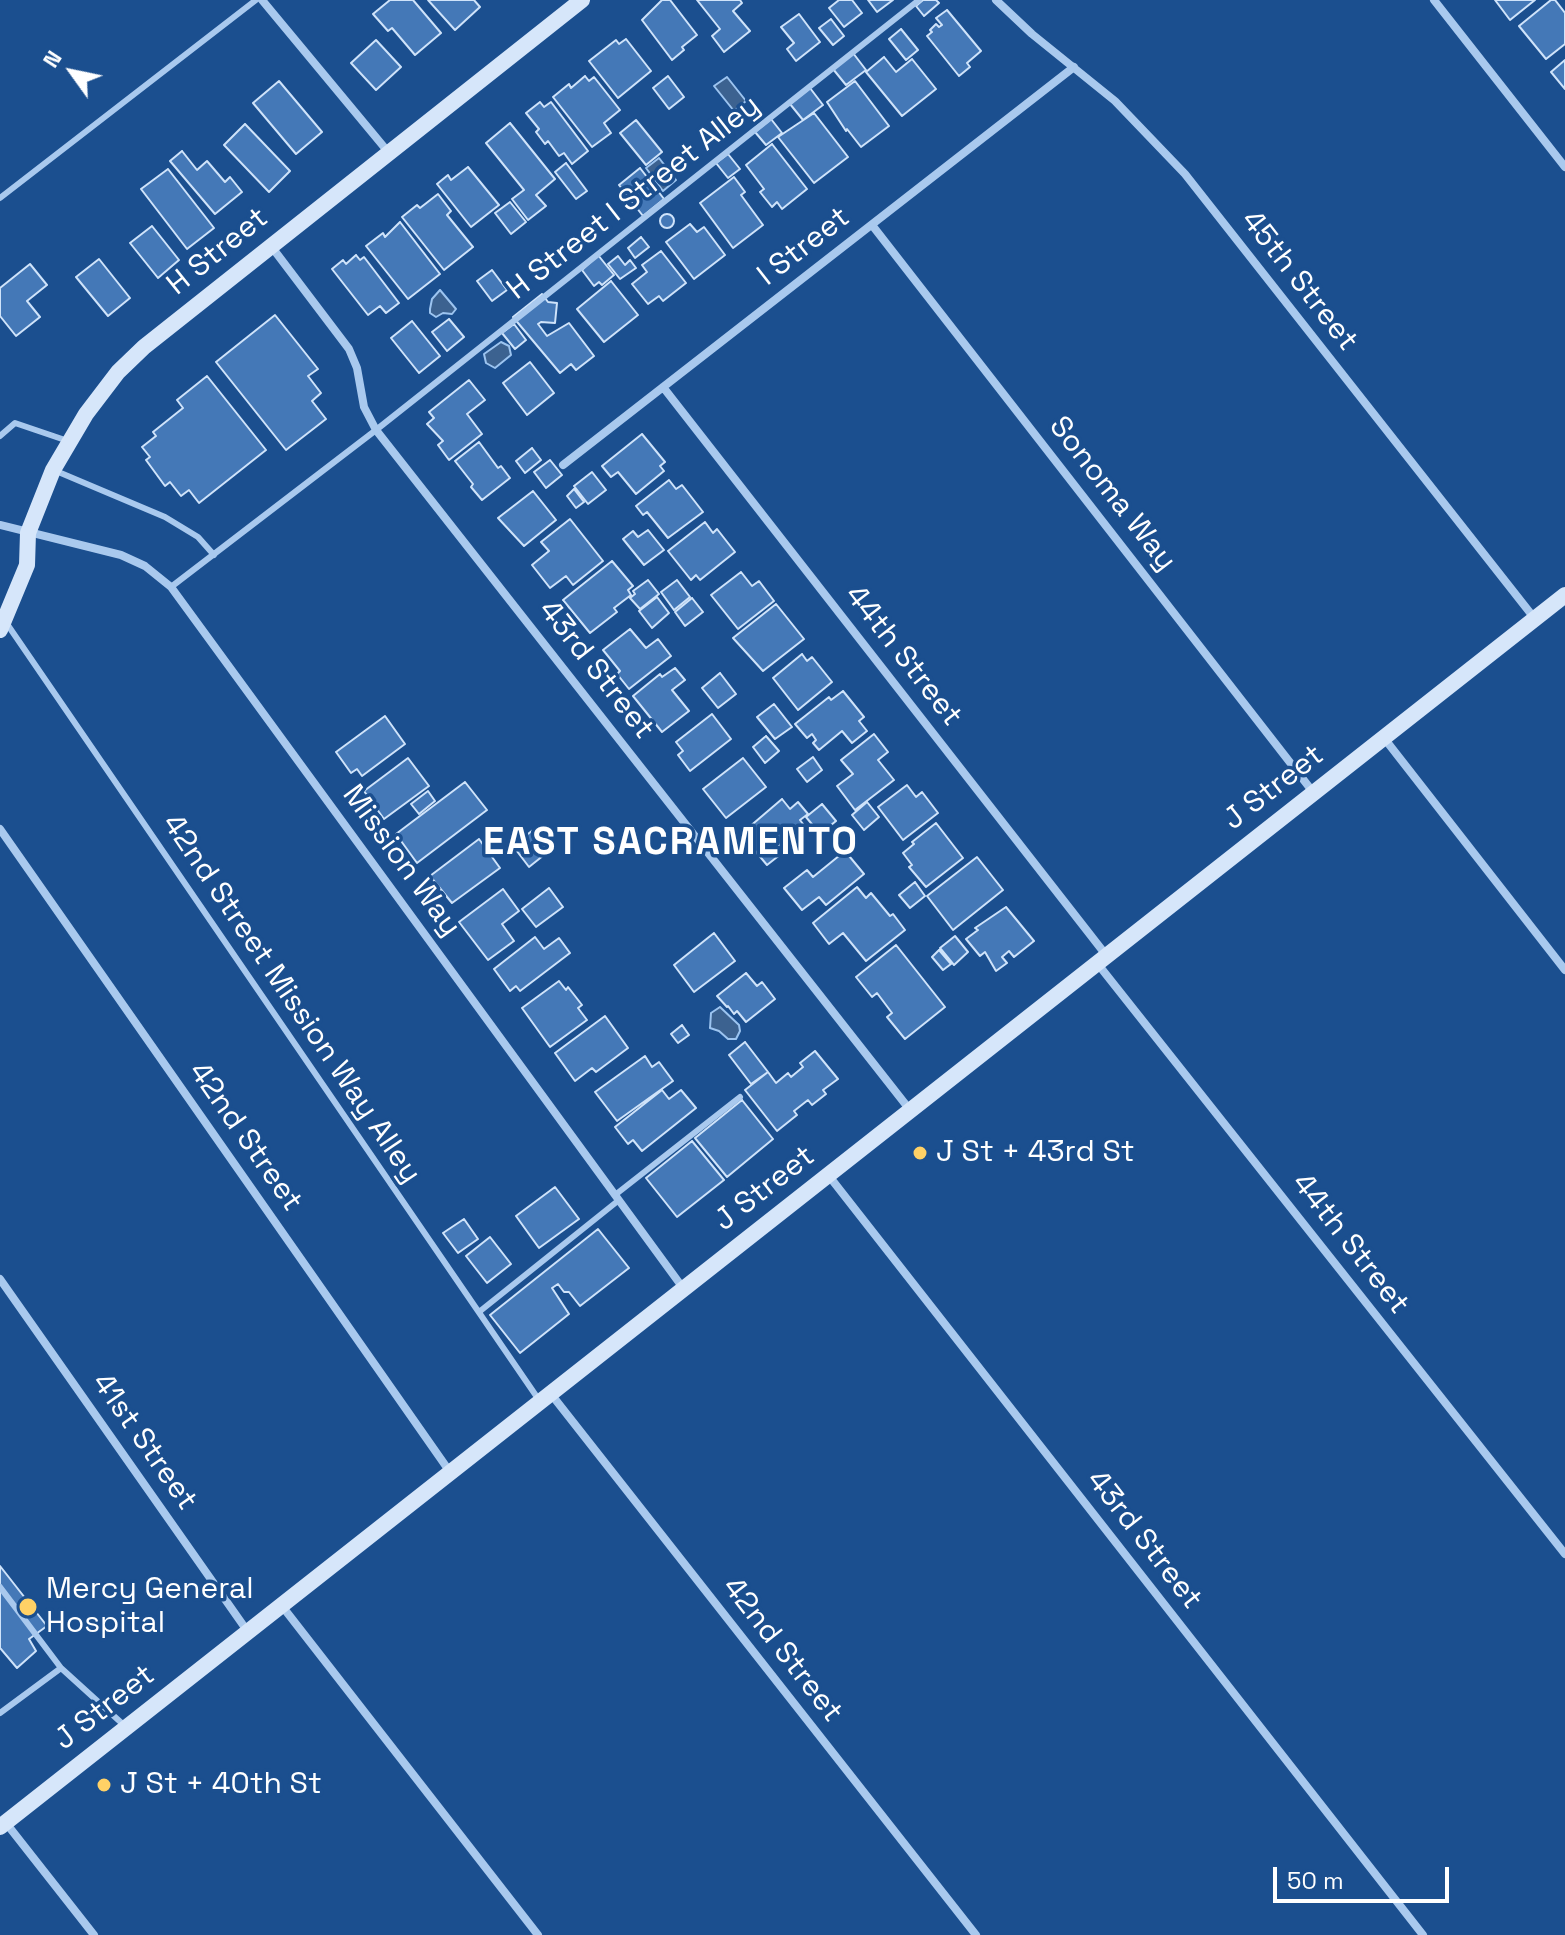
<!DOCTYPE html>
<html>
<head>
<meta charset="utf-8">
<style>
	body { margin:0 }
	#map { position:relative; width:1565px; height:1935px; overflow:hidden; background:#1b4f8f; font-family:"Space Grotesk",sans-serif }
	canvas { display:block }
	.north { position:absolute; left:32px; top:32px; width:80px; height:80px; -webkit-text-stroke:6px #1b4f8f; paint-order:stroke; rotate:303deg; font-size:22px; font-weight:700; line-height:32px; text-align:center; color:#fff }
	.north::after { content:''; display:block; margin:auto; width:28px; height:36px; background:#fff; clip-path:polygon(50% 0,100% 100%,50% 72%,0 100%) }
	.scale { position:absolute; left:1273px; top:1867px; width:176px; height:36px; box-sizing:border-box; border:4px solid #fff; border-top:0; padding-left:10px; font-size:24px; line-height:28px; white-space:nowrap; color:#fff; -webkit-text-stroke:6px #1b4f8f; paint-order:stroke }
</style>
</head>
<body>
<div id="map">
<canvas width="1565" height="1935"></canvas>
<div class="north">N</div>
<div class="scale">50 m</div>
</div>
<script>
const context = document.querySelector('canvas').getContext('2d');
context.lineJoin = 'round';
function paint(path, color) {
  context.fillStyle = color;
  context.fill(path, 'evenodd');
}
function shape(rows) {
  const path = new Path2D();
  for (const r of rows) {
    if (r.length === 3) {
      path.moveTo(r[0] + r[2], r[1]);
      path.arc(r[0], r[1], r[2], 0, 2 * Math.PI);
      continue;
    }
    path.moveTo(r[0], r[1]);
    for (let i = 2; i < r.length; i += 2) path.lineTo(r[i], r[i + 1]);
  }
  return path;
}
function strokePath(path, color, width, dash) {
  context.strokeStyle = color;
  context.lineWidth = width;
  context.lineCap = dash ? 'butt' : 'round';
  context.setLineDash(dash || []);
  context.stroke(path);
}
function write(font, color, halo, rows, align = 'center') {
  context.font = font + ' "Space Grotesk",sans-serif';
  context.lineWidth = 7;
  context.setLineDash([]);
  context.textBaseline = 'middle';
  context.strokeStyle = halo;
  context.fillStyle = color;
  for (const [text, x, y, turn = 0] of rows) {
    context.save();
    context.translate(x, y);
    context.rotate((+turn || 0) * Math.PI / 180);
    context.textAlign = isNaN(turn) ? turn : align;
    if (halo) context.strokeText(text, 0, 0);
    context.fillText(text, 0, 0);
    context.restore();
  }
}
const water = shape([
	[727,77,746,101,734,111,714,86,727,77],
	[659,158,676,180,663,191,646,168,659,158],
	[440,290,456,309,452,314,443,313,436,317,430,313,430,309,432,299,440,290],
	[501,342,509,346,511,355,495,368,486,363,484,354,501,342],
	[720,1007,739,1025,740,1031,736,1039,728,1039,719,1031,710,1028,711,1013,720,1007]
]);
const building = shape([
	[390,0,413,0,441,33,415,55,392,28,388,31,373,14,390,0],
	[428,0,474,0,480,7,455,30,428,0],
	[662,0,670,0,697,35,682,47,684,50,672,60,642,20,662,0],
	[697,0,740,0,742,3,733,11,750,31,724,52,712,36,720,29,697,0],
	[839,0,852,0,862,13,844,27,829,8,839,0],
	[868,0,893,0,877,12,868,0],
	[923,0,936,0,939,3,924,16,916,6,923,0],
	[1495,0,1535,0,1510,20,1495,0],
	[1551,0,1555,0,1565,13,1565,44,1546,59,1519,26,1551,0],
	[947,10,981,51,967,63,970,67,959,76,927,36,932,32,930,30,936,24,939,27,942,25,936,18,947,10],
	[799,14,820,42,796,61,787,49,794,43,781,27,799,14],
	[831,19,844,36,833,45,819,28,831,19],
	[901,29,918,50,906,60,889,39,901,29],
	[626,39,651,71,618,98,589,61,616,40,619,44,626,39],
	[376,40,401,67,376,90,351,63,376,40],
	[853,53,866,70,846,85,833,69,853,53],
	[884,57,896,72,912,59,936,89,902,116,866,72,884,57],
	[1565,60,1565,89,1551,72,1565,60],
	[585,76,589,81,594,77,620,110,604,123,611,133,592,147,553,97,569,84,571,88,585,76],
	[668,76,684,97,669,109,653,88,668,76],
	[279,81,322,132,296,154,253,103,279,81],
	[855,81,889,126,861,147,847,129,846,131,827,102,855,81],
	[810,88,823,105,803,120,790,104,810,88],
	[540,102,544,107,551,102,588,151,572,164,564,153,559,156,548,141,545,144,536,132,539,129,526,113,540,102],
	[814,113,848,157,814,183,778,137,814,113],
	[771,119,782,133,766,145,755,132,771,119],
	[636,120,662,152,646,165,620,133,636,120],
	[510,123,555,179,536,195,546,206,528,220,512,199,524,190,486,143,510,123],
	[245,124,290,171,269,192,224,145,245,124],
	[772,144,807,189,782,209,777,202,772,207,760,192,764,189,746,165,772,144],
	[182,151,197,170,207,161,225,182,230,177,242,192,215,214,170,161,182,151],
	[728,154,740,169,728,178,716,163,728,154],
	[566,163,587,191,576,199,555,172,566,163],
	[468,167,499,205,471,227,437,184,448,175,451,180,468,167],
	[640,168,664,199,643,216,619,185,640,168],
	[168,169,214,228,187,249,141,189,168,169],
	[734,177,745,192,741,195,763,225,733,248,700,203,734,177],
	[438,194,451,211,447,215,473,247,444,270,402,217,417,205,420,208,438,194],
	[510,202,526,222,511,234,495,213,510,202],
	[667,221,7],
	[400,222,440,274,408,299,366,246,383,233,385,237,400,222],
	[690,224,697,232,704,227,725,255,694,279,666,242,690,224],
	[152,226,179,260,158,278,130,243,152,226],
	[641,237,649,247,635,258,628,248,641,237],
	[661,251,686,283,663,301,659,296,648,304,632,284,647,272,642,265,661,251],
	[356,255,360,260,364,257,399,303,386,313,380,306,368,315,332,269,343,260,346,264,356,255],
	[598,255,614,275,602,285,599,282,594,286,582,270,598,255],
	[618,256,625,265,630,260,636,268,620,279,608,264,618,256],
	[99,259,130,298,108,316,76,277,99,259],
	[30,264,47,285,27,301,40,317,16,336,0,316,0,288,30,264],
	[492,270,507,290,492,301,477,281,492,270],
	[611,281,638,315,604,342,577,309,611,281],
	[542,294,548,302,557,303,555,323,541,322,538,324,547,336,569,323,594,356,576,370,571,364,560,373,513,317,542,294],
	[275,315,318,369,308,376,321,393,312,401,326,419,286,450,216,362,275,315],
	[449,319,464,337,447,351,432,332,449,319],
	[412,321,440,356,419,373,391,338,412,321],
	[514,324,526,340,515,349,502,333,514,324],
	[530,362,554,393,527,415,503,383,530,362],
	[207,376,266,450,199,503,189,490,181,496,170,482,165,486,146,460,150,457,142,447,156,436,153,432,183,408,177,400,207,376],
	[469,380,485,400,467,414,482,434,449,460,438,445,443,441,427,424,434,418,429,412,469,380],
	[642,434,665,462,660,466,664,471,636,494,618,472,611,477,602,466,642,434],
	[479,442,498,468,501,466,510,478,482,500,471,487,473,484,455,461,479,442],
	[532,448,541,460,525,473,516,461,532,448],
	[550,460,562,475,546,488,534,472,550,460],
	[592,472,606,490,588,504,574,486,592,472],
	[669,480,676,489,682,485,703,512,668,538,647,512,643,515,636,506,669,480],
	[574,489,584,502,576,508,567,496,574,489],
	[533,491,556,520,524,546,498,518,533,491],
	[570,519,603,561,573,585,566,576,550,588,532,565,549,551,541,542,570,519],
	[705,522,713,533,717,529,735,552,700,580,696,575,691,580,668,551,705,522],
	[648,530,664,550,644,565,623,539,633,531,638,537,648,530],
	[612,561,633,586,628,590,631,595,614,608,617,612,590,633,563,600,612,561],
	[741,572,752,586,759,581,774,601,738,629,711,595,741,572],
	[648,580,659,594,640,609,630,598,635,594,633,591,648,580],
	[677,580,690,597,674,610,661,592,677,580],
	[657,597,669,613,652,628,639,611,657,597],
	[692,598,703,612,685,626,675,612,692,598],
	[776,604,804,639,763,671,733,638,776,604],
	[630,629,646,648,658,639,671,656,629,689,617,674,620,671,603,650,630,629],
	[802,654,807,661,812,657,832,682,798,710,773,678,802,654],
	[675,668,685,680,672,690,689,711,662,732,633,696,660,674,662,677,675,668],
	[720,673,736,694,718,708,702,688,720,673],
	[843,691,864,717,859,721,867,731,852,743,842,731,819,750,813,743,816,740,812,734,807,738,795,724,829,697,831,700,843,691],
	[774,704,792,727,775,739,757,717,774,704],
	[712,714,731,739,690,771,678,755,683,751,676,742,712,714],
	[385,716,405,744,362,776,357,769,351,773,336,752,385,716],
	[874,734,888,752,878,760,894,780,855,810,837,786,853,774,841,760,874,734],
	[766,736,779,751,765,763,753,747,766,736],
	[813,757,822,770,807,782,797,769,813,757],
	[408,758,429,786,384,819,364,791,408,758],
	[743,758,766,787,726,818,703,789,743,758],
	[465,782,487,810,417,863,396,834,465,782],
	[907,785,916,797,922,792,938,813,903,840,878,807,907,785],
	[428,791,435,801,419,814,411,804,428,791],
	[782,799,790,809,798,802,808,814,800,820,806,828,787,844,784,841,776,848,781,854,767,865,741,834,782,799],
	[867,802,879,817,864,830,852,815,867,802],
	[822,804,836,821,820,834,806,817,822,804],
	[936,823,963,858,926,887,909,867,912,865,903,853,914,844,912,842,936,823],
	[533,830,549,851,529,867,513,846,533,830],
	[479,839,500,868,452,903,430,876,479,839],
	[845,851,864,874,826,905,819,897,802,910,784,888,807,870,813,877,845,851],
	[977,857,1003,890,953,930,927,896,977,857],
	[915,882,925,896,910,908,899,895,915,882],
	[857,887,866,898,871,893,890,916,893,914,905,930,866,961,843,933,829,944,813,923,857,887],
	[549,888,563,907,536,927,522,909,549,888],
	[503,889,519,911,502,924,514,941,488,960,459,922,503,889],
	[1006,907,1034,941,1014,957,1009,951,1002,957,1007,963,996,971,985,952,980,956,966,939,978,930,975,928,1006,907],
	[714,933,735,961,694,992,674,965,714,933],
	[955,936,968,952,954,965,940,948,955,936],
	[535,937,544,949,559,938,570,953,520,991,516,986,510,991,494,969,535,937],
	[896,945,945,1007,905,1039,887,1017,892,1013,877,993,872,997,856,977,896,945],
	[939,950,951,964,943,970,932,957,939,950],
	[746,973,757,986,762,982,775,999,746,1022,737,1011,734,1014,728,1006,727,1007,717,996,746,973],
	[559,981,566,990,568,987,582,1005,578,1008,587,1020,550,1047,522,1008,559,981],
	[605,1016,628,1048,596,1072,592,1068,575,1081,555,1053,605,1016],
	[682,1025,689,1035,678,1043,671,1034,682,1025],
	[745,1042,768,1072,751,1084,729,1055,745,1042],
	[815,1051,838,1079,823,1090,826,1094,812,1105,808,1100,794,1111,797,1115,777,1131,745,1090,768,1072,776,1083,788,1073,791,1077,803,1067,800,1063,815,1051],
	[645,1056,652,1067,659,1062,673,1081,617,1121,595,1092,645,1056],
	[662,1090,669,1099,681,1090,696,1108,642,1151,633,1140,628,1144,615,1127,662,1090],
	[742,1100,773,1139,727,1177,695,1138,742,1100],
	[692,1141,724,1180,677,1217,646,1178,692,1141],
	[555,1187,579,1219,539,1248,516,1216,555,1187],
	[464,1219,478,1239,458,1253,443,1233,464,1219],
	[598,1229,629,1268,580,1306,569,1292,564,1292,558,1284,552,1288,569,1314,520,1353,490,1315,598,1229],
	[490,1237,511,1264,487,1283,466,1256,490,1237],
	[0,1566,47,1626,29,1639,36,1651,17,1668,0,1648,0,1566]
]);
const lane = shape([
	[0,198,256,0],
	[0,436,15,423,68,441],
	[56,471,165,517,198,537,214,555],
	[171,587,376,430,919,0],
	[5,621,539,1400],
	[615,1195,740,1097],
	[479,1312,619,1200],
	[0,1587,61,1668],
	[0,1713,61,1668,126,1727]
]);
const street = shape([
	[262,0,389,153],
	[996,0,1032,34,1115,101,1185,174,1535,619],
	[1434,0,1565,167],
	[872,225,1313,792],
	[271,246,349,349,357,368,364,407,376,430,910,1110],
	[663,387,1106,955],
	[563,465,1074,67],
	[0,525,121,555,145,566,171,587,683,1288],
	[1384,738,1565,970],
	[0,829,450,1472],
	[1097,963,1565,1554],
	[829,1176,1423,1935],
	[0,1279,248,1632],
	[551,1394,976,1935],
	[282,1606,538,1935],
	[6,1823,94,1935]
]);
const secondary = shape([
	[0,630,27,565,28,533,53,470,86,414,118,372,144,347,582,0],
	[0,1827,1565,595]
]);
const markers = [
	[920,1153,8,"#ffd166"],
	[28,1607,10,"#ffd166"],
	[104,1785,8,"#ffd166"]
];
const streetNames = [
	["H Street I Street Alley",634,198,-38],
	["I Street",804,247,-38],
	["H Street",218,252,-39],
	["45th Street",1299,281,52],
	["Sonoma Way",1112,494,52],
	["44th Street",903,656,52],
	["43rd Street",596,670,52],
	["J Street",1274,788,-38],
	["Mission Way",401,861,54],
	["42nd Street Mission Way Alley",291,999,56],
	["42nd Street",245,1137,55],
	["J Street",765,1189,-38],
	["44th Street",1350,1244,52],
	["41st Street",144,1442,55],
	["43rd Street",1144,1540,52],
	["42nd Street",782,1650,52],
	["J Street",105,1708,-38]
];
const poiNames = [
	["J St + 43rd St",936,1153],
	["Mercy General",46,1590],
	["Hospital",46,1624],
	["J St + 40th St",120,1785]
];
const districtNames = [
	["EAST SACRAMENTO",671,844]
];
paint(water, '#3c6290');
strokePath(water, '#9cc4f0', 2);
paint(building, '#4478b7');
strokePath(building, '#cfe3fa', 2);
strokePath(lane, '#a9c9ee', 6);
strokePath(street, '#a9c9ee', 8);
strokePath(secondary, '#d6e6fa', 16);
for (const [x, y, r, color] of markers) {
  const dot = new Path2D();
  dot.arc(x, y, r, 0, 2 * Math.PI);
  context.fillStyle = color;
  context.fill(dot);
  strokePath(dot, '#1b4f8f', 3);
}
write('30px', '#fff', '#1b4f8f', streetNames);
write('30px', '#fff', '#1b4f8f', poiNames, 'left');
context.letterSpacing = '2px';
write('bold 38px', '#fff', '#1b4f8f', districtNames);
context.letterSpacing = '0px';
</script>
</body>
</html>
